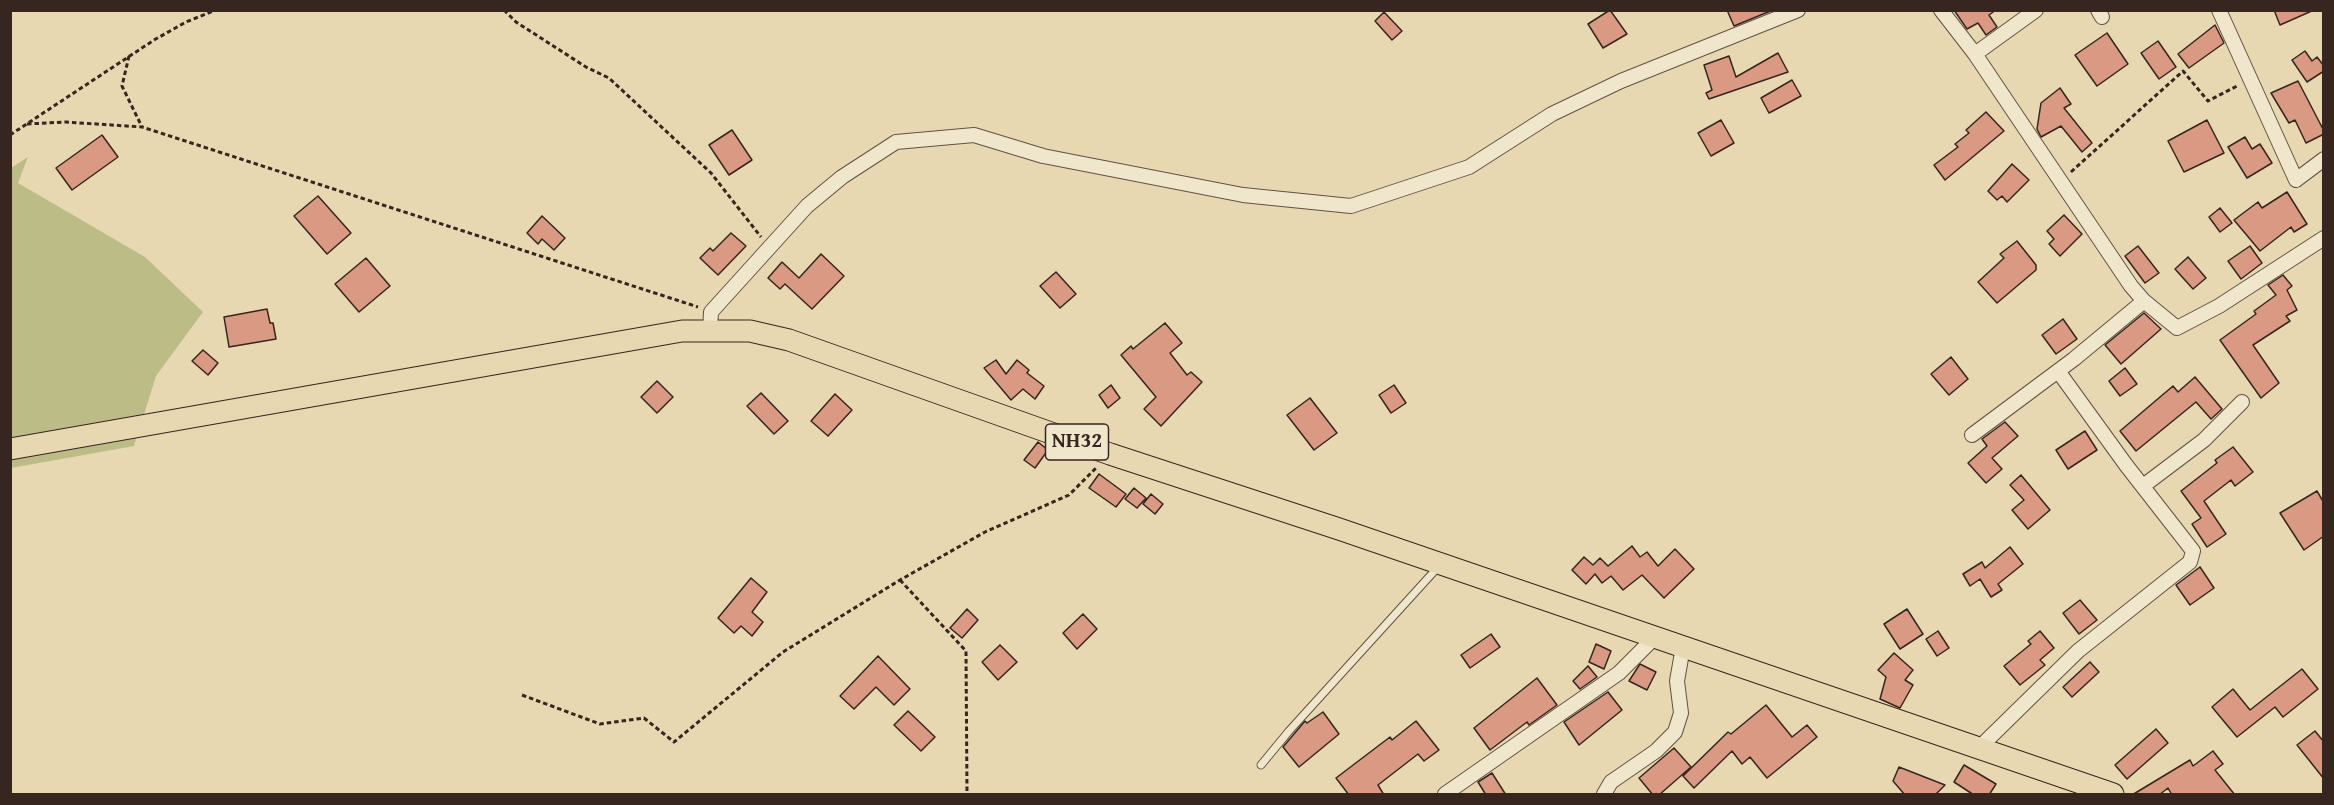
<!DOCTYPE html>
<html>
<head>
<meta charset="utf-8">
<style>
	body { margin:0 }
	#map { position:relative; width:2334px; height:805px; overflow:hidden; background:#e7d8b1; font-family:"Gentium Book Plus",serif }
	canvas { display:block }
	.frame { position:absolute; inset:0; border:12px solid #37251f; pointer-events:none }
</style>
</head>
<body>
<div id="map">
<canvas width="2334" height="805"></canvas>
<div class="frame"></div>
</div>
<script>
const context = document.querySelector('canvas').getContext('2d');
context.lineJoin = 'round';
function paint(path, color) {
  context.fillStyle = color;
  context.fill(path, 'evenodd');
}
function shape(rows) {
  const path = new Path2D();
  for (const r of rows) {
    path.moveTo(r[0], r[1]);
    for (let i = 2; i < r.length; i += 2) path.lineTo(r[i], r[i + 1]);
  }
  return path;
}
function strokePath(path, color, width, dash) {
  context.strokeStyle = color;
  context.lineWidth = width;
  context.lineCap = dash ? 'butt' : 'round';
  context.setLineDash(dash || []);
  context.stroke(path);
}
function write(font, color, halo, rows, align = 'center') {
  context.font = font + ' "Gentium Book Plus",serif';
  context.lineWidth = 4.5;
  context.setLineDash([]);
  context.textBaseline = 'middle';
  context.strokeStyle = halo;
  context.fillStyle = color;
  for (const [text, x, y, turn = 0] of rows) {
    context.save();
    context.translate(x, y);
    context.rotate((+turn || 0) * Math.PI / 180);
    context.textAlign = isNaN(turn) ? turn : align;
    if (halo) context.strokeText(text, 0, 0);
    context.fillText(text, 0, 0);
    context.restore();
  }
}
const green = shape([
	[28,157,18,183,145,257,203,312,156,376,134,446,11,468,11,168]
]);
const building = shape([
	[1610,10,1627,34,1603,48,1588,24,1610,10],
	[1727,10,1773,10,1734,26,1727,10],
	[1954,10,1996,10,1989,15,1997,27,1986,35,1978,23,1967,29,1954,10],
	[2274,10,2314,10,2280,25,2274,10],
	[1384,12,1402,31,1392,40,1375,21,1384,12],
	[2215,25,2224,43,2189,68,2178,54,2215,25],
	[2107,33,2128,64,2097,86,2075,55,2107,33],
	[2158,41,2176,67,2159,79,2141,53,2158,41],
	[2305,51,2312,61,2317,57,2324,66,2324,71,2307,82,2292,60,2305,51],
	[1778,53,1788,72,1709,99,1706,93,1712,90,1704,65,1729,56,1736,77,1778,53],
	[1792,80,1801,96,1769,113,1761,98,1792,80],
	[2298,81,2324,131,2324,134,2306,143,2295,120,2289,123,2271,93,2298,81],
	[2060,88,2071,104,2064,108,2092,143,2082,152,2061,126,2041,137,2037,129,2041,103,2060,88],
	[1986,112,2004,131,1945,180,1934,165,1958,147,1955,144,1969,133,1966,130,1986,112],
	[1721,120,1734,143,1711,156,1698,133,1721,120],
	[2207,120,2224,153,2184,172,2168,141,2207,120],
	[732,130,752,160,729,175,709,145,732,130],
	[102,135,118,157,72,190,56,168,102,135],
	[2245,137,2252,149,2260,144,2272,163,2247,178,2228,147,2245,137],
	[2012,164,2029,180,2007,202,2002,196,1997,200,1988,191,2012,164],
	[2287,192,2307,224,2294,232,2291,227,2260,251,2234,220,2258,202,2262,208,2287,192],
	[318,196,351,233,327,254,294,216,318,196],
	[2220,208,2232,223,2220,232,2209,217,2220,208],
	[2064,215,2082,234,2060,256,2049,244,2054,239,2047,231,2064,215],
	[542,216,565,238,554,250,542,239,538,244,527,233,542,216],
	[731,233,746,246,718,275,700,258,710,248,713,251,731,233],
	[2017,241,2036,265,2036,270,1997,303,1978,282,2004,258,2000,254,2017,241],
	[2138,246,2159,273,2145,283,2125,256,2138,246],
	[2250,246,2262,263,2241,279,2228,261,2250,246],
	[821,254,844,276,812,309,785,284,780,289,768,278,782,262,799,278,821,254],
	[2188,257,2206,278,2193,289,2175,269,2188,257],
	[366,258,390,286,359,312,335,284,366,258],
	[1056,272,1076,294,1060,308,1040,286,1056,272],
	[2283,275,2292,286,2287,290,2297,310,2286,316,2290,321,2253,345,2279,383,2261,398,2220,340,2256,314,2254,311,2276,295,2268,285,2283,275],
	[267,309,270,323,273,323,276,339,229,347,224,317,267,309],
	[2144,313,2161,329,2121,364,2105,345,2144,313],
	[2063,319,2077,339,2056,354,2042,335,2063,319],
	[1165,323,1182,343,1170,353,1187,375,1191,372,1202,382,1161,426,1144,409,1156,397,1121,355,1131,346,1133,349,1165,323],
	[203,350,218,363,208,375,192,361,203,350],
	[1951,357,1968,379,1949,395,1931,374,1951,357],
	[996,360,1006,374,1017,360,1029,370,1027,373,1044,386,1035,399,1023,389,1011,400,984,368,996,360],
	[2125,368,2137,384,2120,396,2109,381,2125,368],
	[2195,377,2222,409,2211,419,2196,402,2136,451,2120,431,2173,386,2178,392,2195,377],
	[657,381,673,397,657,413,641,397,657,381],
	[1111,385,1120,398,1108,408,1099,395,1111,385],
	[1394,385,1406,403,1391,413,1379,395,1394,385],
	[761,393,788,421,774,434,747,406,761,393],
	[835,394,852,410,828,436,811,421,835,394],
	[1310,398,1337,433,1314,450,1287,415,1310,398],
	[2005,422,2018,436,1992,458,2002,469,1986,483,1968,463,1987,446,1982,439,2005,422],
	[2085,431,2097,450,2068,469,2056,450,2085,431],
	[1038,442,1048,450,1035,468,1024,460,1038,442],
	[2233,447,2253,472,2235,486,2231,480,2204,501,2226,534,2207,547,2192,524,2201,518,2181,491,2217,463,2215,460,2233,447],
	[1099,474,1126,494,1116,507,1089,488,1099,474],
	[2021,475,2050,510,2028,529,2012,510,2024,500,2010,485,2021,475],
	[1134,488,1146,498,1137,508,1125,499,1134,488],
	[2317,491,2324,503,2324,536,2304,550,2280,513,2317,491],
	[1151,494,1163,504,1155,514,1143,504,1151,494],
	[1632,546,1640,557,1647,552,1658,566,1675,549,1694,569,1664,598,1642,575,1623,590,1611,576,1602,583,1595,574,1586,584,1572,570,1584,557,1593,565,1600,558,1608,566,1632,546],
	[2010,547,2023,564,1998,584,2002,590,1991,597,1980,579,1970,586,1963,574,1982,562,1985,568,2010,547],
	[2200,567,2214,588,2190,605,2176,585,2200,567],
	[751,578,767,592,752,612,763,622,752,636,741,626,734,633,718,618,751,578],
	[2080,600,2097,620,2079,634,2063,613,2080,600],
	[967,609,978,620,962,638,950,628,967,609],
	[1907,609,1923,634,1900,649,1884,624,1907,609],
	[1083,614,1097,629,1077,649,1063,633,1083,614],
	[1938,631,1949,648,1937,656,1926,639,1938,631],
	[2040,631,2054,648,2040,660,2045,665,2020,685,2004,666,2031,644,2028,641,2040,631],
	[1491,634,1500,647,1470,668,1461,655,1491,634],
	[1596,644,1611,651,1604,669,1589,662,1596,644],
	[1000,645,1017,662,998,680,982,662,1000,645],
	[1894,653,1913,670,1905,680,1913,685,1900,708,1880,699,1886,677,1878,670,1894,653],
	[878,656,910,689,894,705,876,687,854,709,840,696,878,656],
	[2090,662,2099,672,2072,697,2063,687,2090,662],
	[1640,664,1656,672,1647,690,1629,681,1640,664],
	[1588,666,1597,677,1580,689,1573,681,1588,666],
	[2302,669,2318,689,2283,717,2275,707,2237,737,2212,707,2233,689,2250,710,2302,669],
	[1537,678,1557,705,1529,725,1527,722,1490,750,1474,728,1537,678],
	[1608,692,1622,710,1579,745,1564,722,1608,692],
	[1766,705,1792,737,1807,725,1817,737,1767,778,1750,757,1742,764,1732,751,1694,788,1683,776,1728,732,1731,734,1766,705],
	[908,711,935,737,921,751,894,725,908,711],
	[1323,712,1339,734,1299,767,1283,747,1305,721,1307,723,1323,712],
	[1416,721,1439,750,1424,761,1418,754,1378,785,1384,795,1349,795,1336,778,1390,737,1392,740,1416,721],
	[2156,729,2168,743,2127,779,2115,765,2156,729],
	[2315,731,2324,742,2324,779,2297,745,2315,731],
	[1674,748,1691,767,1659,795,1653,795,1639,778,1674,748],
	[2213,751,2223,764,2215,770,2235,795,2172,795,2168,788,2159,795,2132,795,2190,760,2193,766,2213,751],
	[1964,765,1996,784,1989,795,1974,795,1954,782,1964,765],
	[1899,767,1945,785,1935,795,1905,795,1893,781,1899,767],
	[1492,773,1506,795,1486,795,1478,782,1492,773]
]);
const path = shape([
	[504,10,516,22,586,67,609,78,711,173,761,237],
	[129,56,122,86,142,127],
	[27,124,66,122,142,127,698,307],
	[10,135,154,40,186,22,216,10],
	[2071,172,2183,71,2208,101,2237,86],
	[900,580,966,651,967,794],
	[522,695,600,724,644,718,674,742,783,652,900,580,985,532,1069,495,1096,468]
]);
const lane = shape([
	[1261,765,1289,731,1439,566]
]);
const street = shape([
	[1941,10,1975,54,2131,286,2144,301,2177,328,2219,306,2324,238],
	[2098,10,2102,17],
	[2219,10,2296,180,2324,159],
	[1975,54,2036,10],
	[710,331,711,312,807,206,842,177,896,142,974,135,1043,156,1243,195,1351,206,1469,167,1552,114,1621,81,1798,10],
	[1972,435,2074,359,2144,301],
	[2143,486,2204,440,2242,402],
	[1980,747,2078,651,2190,562,2193,551,2126,465,2058,371],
	[1445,794,1619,673,1655,637],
	[1604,794,1611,782,1656,751,1675,732,1681,713,1677,681,1683,647]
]);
const primary = shape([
	[10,449,682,331,750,331,789,340,1110,454,1339,529,2113,794]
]);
const shields = [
	[1077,442,63]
];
const shieldNames = [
	["NH32",1077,442]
];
paint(green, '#bcbc87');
paint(building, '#da9983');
strokePath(building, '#37251f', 1.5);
strokePath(lane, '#635244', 9);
strokePath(street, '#635244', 16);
strokePath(primary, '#37251f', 23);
strokePath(path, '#37251f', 3, [4.5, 3]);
strokePath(lane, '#efe6cc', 7);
strokePath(street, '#efe6cc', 14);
strokePath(primary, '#e7d8b1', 21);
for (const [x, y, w] of shields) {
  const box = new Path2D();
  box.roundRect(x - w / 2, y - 18, w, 36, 4.5);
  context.fillStyle = '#efe6cc';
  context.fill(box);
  strokePath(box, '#37251f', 1.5);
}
write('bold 21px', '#37251f', null, shieldNames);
</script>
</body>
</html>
